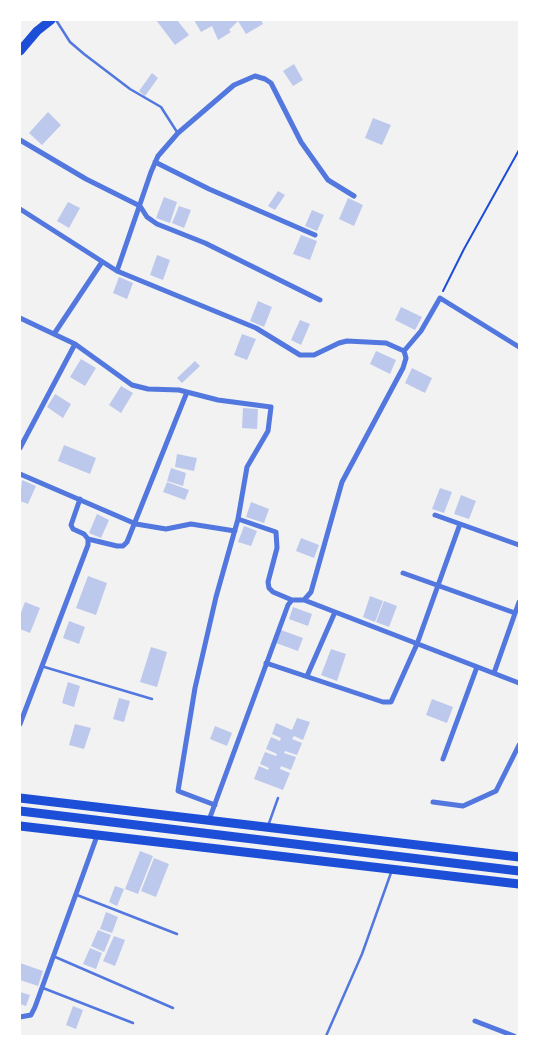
<!DOCTYPE html>
<html>
<head>
<meta charset="utf-8">
<style>
	body { margin:0 }
	#map { position:relative; width:539px; height:1056px; overflow:hidden; background:#f2f2f2; font-family:"Fira Sans Condensed",sans-serif }
	canvas { display:block }
	.frame { position:absolute; inset:0; border:21px solid #fff; pointer-events:none }
</style>
</head>
<body>
<div id="map">
<canvas width="539" height="1056"></canvas>
<div class="frame"></div>
</div>
<script>
const context = document.querySelector('canvas').getContext('2d');
context.lineJoin = 'round';
function paint(path, color) {
  context.fillStyle = color;
  context.fill(path, 'evenodd');
}
function shape(rows) {
  const path = new Path2D();
  for (const r of rows) {
    path.moveTo(r[0], r[1]);
    for (let i = 2; i < r.length; i += 2) path.lineTo(r[i], r[i + 1]);
  }
  return path;
}
function strokePath(path, color, width, dash) {
  context.strokeStyle = color;
  context.lineWidth = width;
  context.lineCap = dash ? 'butt' : 'round';
  context.setLineDash(dash || []);
  context.stroke(path);
}
const building = shape([
	[156,20,177,20,189,35,175,45],
	[194,20,261,20,263,24,246,34,238,21,229,30,231,32,218,40,212,26,201,32],
	[294,64,303,80,293,86,283,71],
	[152,73,158,78,145,96,139,91],
	[48,112,61,125,42,145,29,133],
	[373,118,391,125,382,145,365,138],
	[278,191,285,195,275,210,268,206],
	[164,197,177,202,170,223,156,218],
	[348,198,363,205,354,226,339,219],
	[68,202,80,208,69,228,57,221],
	[179,206,191,210,184,228,172,223],
	[312,210,324,215,317,231,305,226],
	[301,235,317,241,310,260,293,254],
	[157,255,170,260,163,280,150,275],
	[119,277,133,283,127,299,113,293],
	[258,301,272,307,264,327,250,321],
	[401,307,422,317,415,330,395,320],
	[300,320,310,324,301,345,291,340],
	[242,334,256,339,247,360,234,355],
	[376,351,396,360,390,374,370,364],
	[81,359,96,368,85,386,70,377],
	[195,361,200,366,182,383,177,378],
	[412,368,432,378,425,393,405,383],
	[121,386,133,393,121,413,109,405],
	[55,394,71,404,63,418,47,407],
	[243,408,258,409,257,429,242,428],
	[64,445,96,458,90,474,58,461],
	[177,454,197,458,194,471,175,467],
	[171,468,186,473,183,486,167,481],
	[22,480,36,486,28,504,20,501],
	[167,482,189,490,185,500,163,492],
	[440,488,452,492,444,513,432,509],
	[461,495,476,501,469,519,454,514],
	[251,502,269,509,264,523,246,517],
	[97,514,109,520,101,538,89,533],
	[244,526,257,531,251,546,238,542],
	[301,538,319,545,314,558,296,551],
	[88,576,107,583,96,615,76,608],
	[370,596,383,601,375,622,363,617],
	[384,601,397,606,389,627,376,622],
	[25,602,40,608,30,633,20,629,20,615],
	[293,607,312,614,308,626,289,619],
	[69,621,85,627,79,644,63,638],
	[281,630,303,638,298,651,276,643],
	[151,647,167,652,157,687,140,682],
	[331,649,346,654,337,681,321,675],
	[68,682,80,686,74,707,62,703],
	[119,698,130,701,124,722,113,719],
	[432,699,453,707,447,723,426,715],
	[297,718,310,722,303,740,294,736,292,739,302,743,297,755,285,751,284,753,296,757,291,770,281,766,280,769,290,773,283,790,254,779,259,766,268,770,269,768,260,764,265,752,276,756,277,754,266,749,271,737,280,741,281,738,272,734,276,723,292,730],
	[75,724,91,728,84,749,69,745],
	[215,726,232,733,227,746,210,739],
	[140,851,153,856,138,894,125,889],
	[154,858,169,864,156,897,141,891],
	[115,886,124,889,117,906,109,902],
	[106,912,118,917,112,933,100,929],
	[98,930,111,935,104,952,91,946],
	[114,936,125,940,115,966,103,961],
	[90,948,102,953,96,969,83,964],
	[20,963,43,971,38,986,20,980],
	[20,992,30,995,26,1006,20,1004],
	[73,1006,83,1010,76,1029,66,1025]
]);
const path = shape([
	[443,291,464,249,519,150]
]);
const service = shape([
	[56,20,70,42,84,54,130,89,161,107,177,132],
	[41,666,152,699],
	[268,826,278,798],
	[77,895,177,934],
	[53,956,173,1008],
	[43,988,133,1023],
	[326,1036,362,954,392,870]
]);
const minor = shape([
	[20,140,86,179,140,206,147,217,157,224,205,243,320,300],
	[155,162,209,189,315,235],
	[20,209,117,271],
	[20,318,75,344,20,448],
	[54,334,102,262],
	[75,344,132,385,148,389,179,390,218,400,271,407,268,431,247,467,238,519,216,597,195,688,178,791,215,805],
	[404,351,421,331,440,298,519,347],
	[20,474,136,524,166,529,191,524,235,531],
	[435,515,519,545],
	[238,519,276,532,277,548,268,582,269,588,273,592,292,600],
	[88,539,117,546,123,546,127,542,187,392],
	[403,573,515,613],
	[304,600,519,683],
	[266,663,383,702,391,702,417,644,460,524],
	[494,673,519,602],
	[307,676,335,612],
	[20,724,88,545,88,539,84,534,73,529,71,525,80,499],
	[443,759,477,667],
	[433,802,463,806,496,791,519,745],
	[209,820,288,605,292,600,304,600,311,592,342,482,403,368,406,358,404,351,386,343,347,341,339,343,314,355,300,355,256,328,117,271,151,172,158,156,178,133,234,85,255,76,265,79,271,83,301,142,328,180,354,196],
	[20,1017,31,1015,35,1007,97,836],
	[475,1021,514,1036]
]);
const primary = shape([
	[20,51,37,31,51,20],
	[20,798,519,857],
	[20,811,519,871],
	[20,826,519,884]
]);
paint(building, '#bdc9ec');
strokePath(path, '#1d4ed8', 2);
strokePath(service, '#5277de', 2.5);
strokePath(minor, '#5277de', 5);
strokePath(primary, '#1d4ed8', 9);
</script>
</body>
</html>
